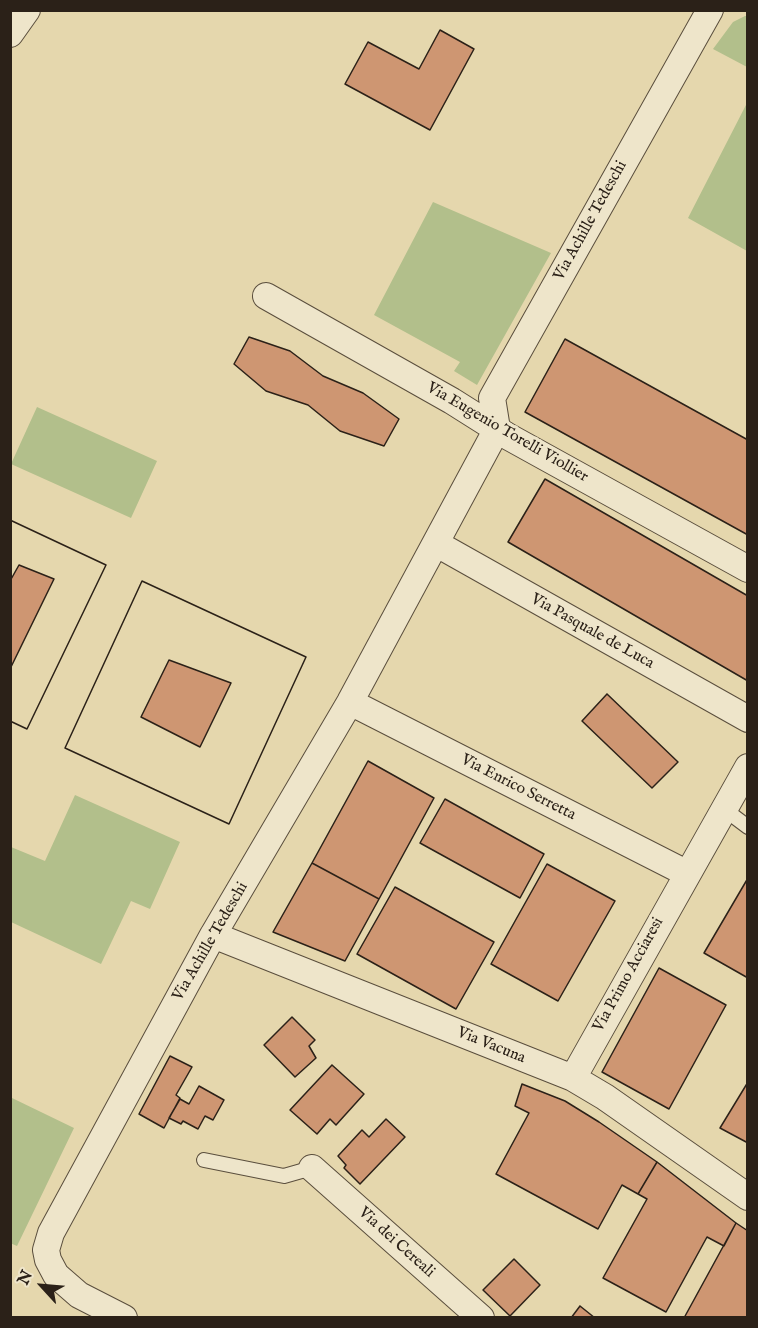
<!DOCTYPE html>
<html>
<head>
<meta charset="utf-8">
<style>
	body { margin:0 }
	#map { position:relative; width:758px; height:1328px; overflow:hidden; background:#e5d7ad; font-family:"IM FELL English",serif }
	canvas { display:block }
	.frame { position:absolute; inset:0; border:12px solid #2b2118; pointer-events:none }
	.north { position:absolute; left:12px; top:1256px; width:60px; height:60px; -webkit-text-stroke:4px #eee5ca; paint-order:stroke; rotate:296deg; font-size:16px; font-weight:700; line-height:24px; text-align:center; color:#2b2118 }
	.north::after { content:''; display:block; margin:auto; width:21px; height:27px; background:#2b2118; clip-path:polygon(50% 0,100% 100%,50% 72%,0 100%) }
</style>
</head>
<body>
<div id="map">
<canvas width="758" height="1328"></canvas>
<div class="frame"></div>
<div class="north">N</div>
</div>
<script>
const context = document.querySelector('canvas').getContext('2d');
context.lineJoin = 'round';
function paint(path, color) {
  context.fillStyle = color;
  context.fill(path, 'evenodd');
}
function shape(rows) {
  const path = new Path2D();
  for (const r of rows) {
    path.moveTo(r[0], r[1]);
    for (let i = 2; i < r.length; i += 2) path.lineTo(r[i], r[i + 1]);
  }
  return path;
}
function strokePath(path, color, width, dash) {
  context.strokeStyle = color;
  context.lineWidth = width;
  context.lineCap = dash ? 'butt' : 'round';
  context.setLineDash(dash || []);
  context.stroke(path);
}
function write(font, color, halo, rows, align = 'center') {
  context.font = font + ' "IM FELL English",serif';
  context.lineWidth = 6;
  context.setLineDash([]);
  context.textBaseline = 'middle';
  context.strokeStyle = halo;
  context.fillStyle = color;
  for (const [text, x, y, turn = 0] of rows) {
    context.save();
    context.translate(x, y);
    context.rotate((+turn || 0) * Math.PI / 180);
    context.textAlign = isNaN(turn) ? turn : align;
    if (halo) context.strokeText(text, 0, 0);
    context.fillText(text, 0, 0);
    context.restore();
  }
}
const green = shape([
	[745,16,748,16,747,67,713,49,733,22],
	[747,103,747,251,688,218],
	[433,202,551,253,477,385,454,371,460,362,374,315],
	[37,407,157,461,131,518,11,464],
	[75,795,180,842,150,909,131,901,101,964,11,922,11,847,45,861],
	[12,1098,74,1128,17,1246,10,1243]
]);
const building = shape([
	[440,30,474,49,430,130,345,84,368,42,419,69,440,30],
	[249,337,290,351,323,376,363,393,399,419,384,446,340,431,308,405,266,391,234,364,249,337],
	[565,339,748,440,748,535,525,412,565,339],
	[545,479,748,596,748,681,508,542,545,479],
	[10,520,106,565,27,729,10,721,10,669,54,579,19,565,10,581,10,520],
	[10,520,106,565,27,729,10,721,10,520],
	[142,581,306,657,229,824,65,748,142,581],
	[169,660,231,683,200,747,141,717,169,660],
	[142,581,306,657,229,824,65,748,142,581],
	[607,694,678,762,652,788,582,721,607,694],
	[368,761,434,798,379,899,312,863,368,761],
	[445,799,544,854,520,898,420,843,445,799],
	[312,863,379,899,345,961,273,932,312,863],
	[547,864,615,901,558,1001,491,964,547,864],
	[748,878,748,978,704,953,748,878],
	[395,887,494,942,456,1009,357,954,395,887],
	[659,968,726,1005,669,1109,602,1072,659,968],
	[292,1017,315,1040,309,1046,316,1058,295,1077,264,1045,292,1017],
	[170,1056,192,1067,176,1095,180,1098,164,1128,139,1114,170,1056],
	[332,1065,364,1094,336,1125,330,1119,317,1134,290,1110,332,1065],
	[748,1082,748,1143,720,1128,748,1082],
	[522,1084,565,1101,599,1122,657,1162,638,1194,622,1185,598,1229,496,1174,529,1113,515,1106,522,1084],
	[199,1086,224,1100,213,1120,205,1116,198,1129,183,1121,181,1124,169,1118,180,1099,189,1104,199,1086],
	[386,1119,405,1137,360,1184,344,1168,346,1165,338,1156,362,1130,369,1137,386,1119],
	[657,1162,736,1223,724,1246,707,1237,666,1312,603,1278,647,1199,638,1194,657,1162],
	[736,1223,748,1231,748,1318,684,1318,736,1223],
	[514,1259,540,1285,510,1316,483,1290,514,1259],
	[580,1306,595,1318,571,1318,580,1306]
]);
const service = shape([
	[724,809,748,827],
	[204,1160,284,1176,312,1168]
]);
const minor = shape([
	[10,34,27,10],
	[266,296,452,401,509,437,748,569],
	[497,429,492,398,710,10],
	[437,544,748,719],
	[350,702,686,873],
	[213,935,573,1078,605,1097,748,1197],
	[573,1078,748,767],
	[312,1168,481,1318],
	[124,1318,79,1295,56,1275,48,1260,46,1250,51,1233,213,935,350,702,497,429]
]);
const streetNames = [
	["Via Achille Tedeschi",591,221,-61],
	["Via Eugenio Torelli Viollier",507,433,30],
	["Via Pasquale de Luca",592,632,29],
	["Via Enrico Serretta",518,788,27],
	["Via Achille Tedeschi",211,942,-60],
	["Via Primo Acciaresi",629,975,-61],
	["Via Vacuna",491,1046,22],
	["Via dei Cereali",396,1243,42]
];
paint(green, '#b2bf8b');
paint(building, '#ce9672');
strokePath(building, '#2b2118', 1.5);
strokePath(service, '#5a4e3d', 16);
strokePath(minor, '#5a4e3d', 28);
strokePath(service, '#eee5ca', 14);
strokePath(minor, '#eee5ca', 26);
write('16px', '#2b2118', '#eee5ca', streetNames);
</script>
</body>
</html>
